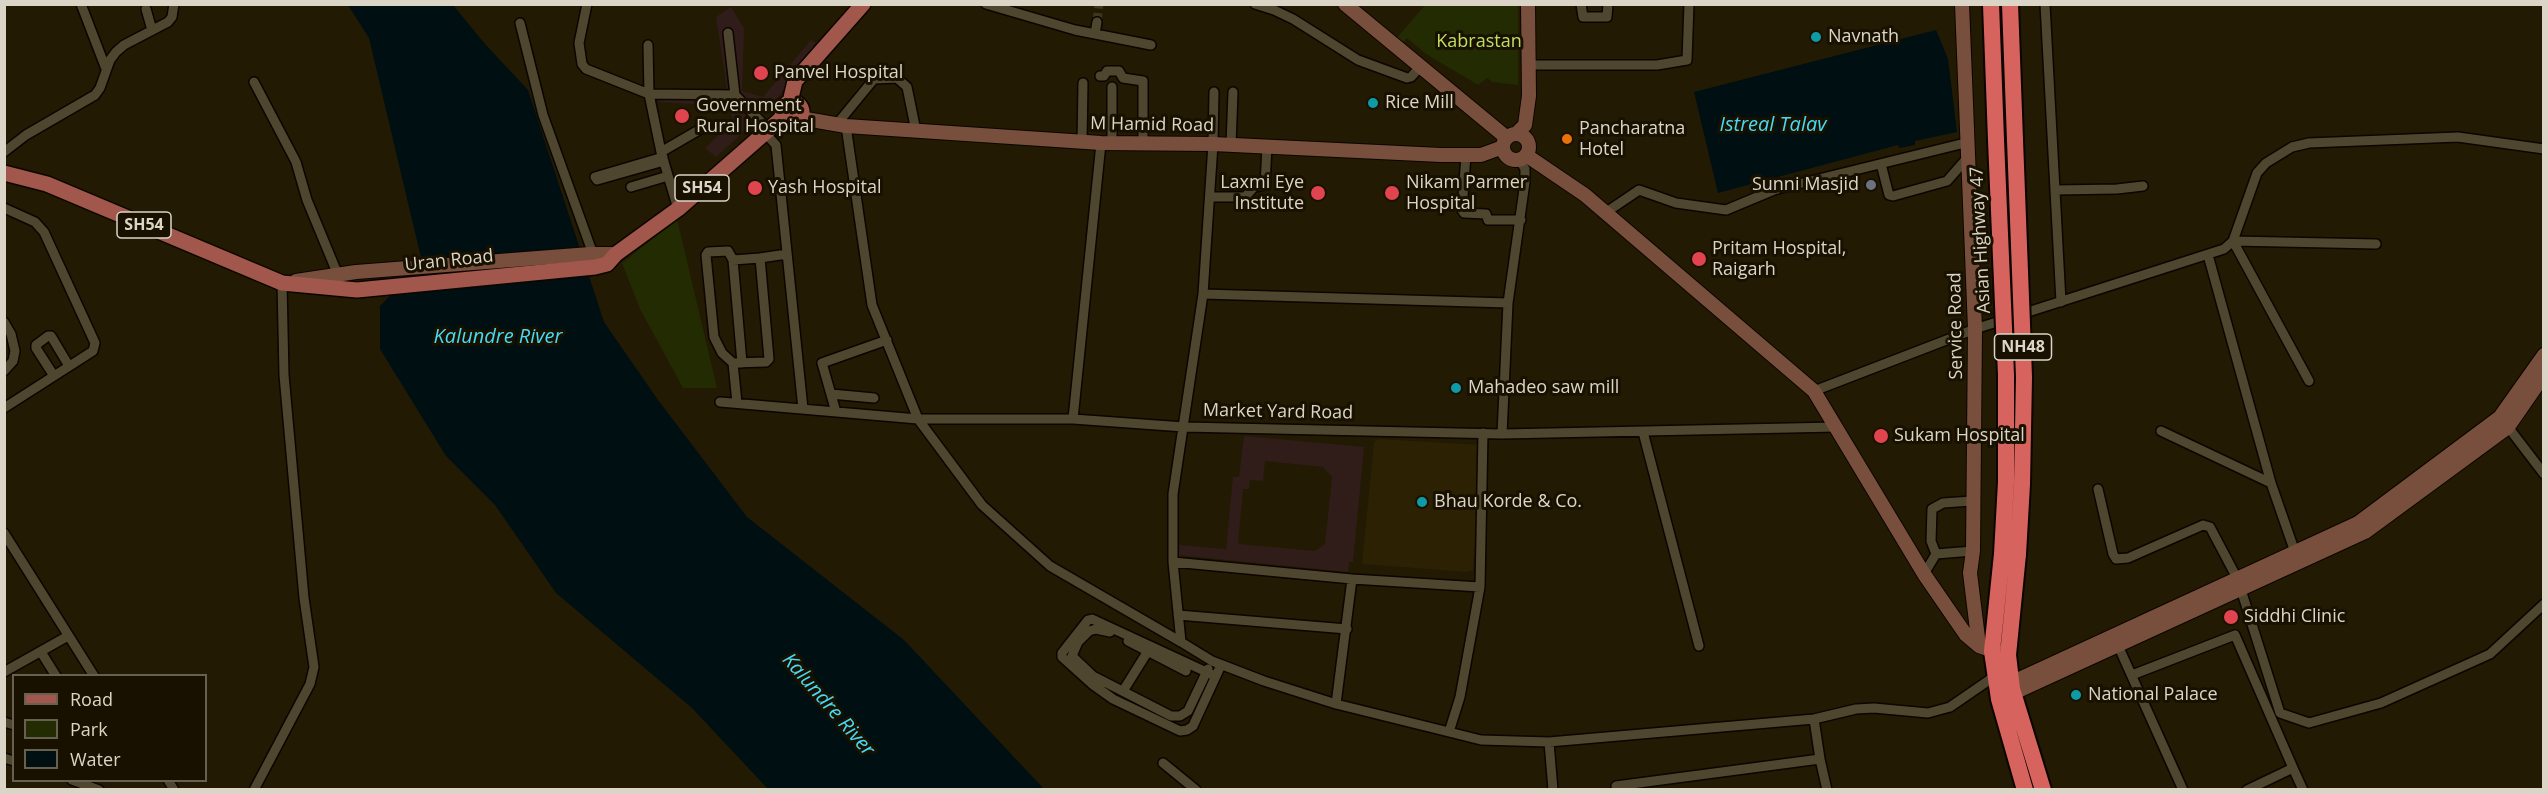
<!DOCTYPE html>
<html>
<head>
<meta charset="utf-8">
<style>
	body { margin:0 }
	#map { position:relative; width:2548px; height:794px; overflow:hidden; background:#231a04; font-family:"Open Sans",sans-serif }
	canvas { display:block }
	.frame { position:absolute; inset:0; border:6px solid #dbd5c8; pointer-events:none }
	.legend { position:absolute; left:12px; top:674px; width:195px; height:108px; box-sizing:border-box; background:#191100; border:2px solid #675f50; margin:0; padding:8px 10px; list-style:none; font-size:18px; color:#dbd5c8 }
	.legend li { display:flex; align-items:center; gap:12px; height:30px }
	.legend b { width:30px; border:2px solid #675f50 }
</style>
</head>
<body>
<div id="map">
<canvas width="2548" height="794"></canvas>
<div class="frame"></div>
<ul class="legend">
<li><b style="height:8px;background:#a1574c"></b>Road</li>
<li><b style="height:16px;background:#222b01"></b>Park</li>
<li><b style="height:16px;background:#000f12"></b>Water</li>
</ul>
</div>
<script>
const context = document.querySelector('canvas').getContext('2d');
context.lineJoin = 'round';
function paint(path, color) {
  context.fillStyle = color;
  context.fill(path, 'evenodd');
}
function shape(rows) {
  const path = new Path2D();
  for (const r of rows) {
    if (r.length === 3) {
      path.moveTo(r[0] + r[2], r[1]);
      path.arc(r[0], r[1], r[2], 0, 2 * Math.PI);
      continue;
    }
    path.moveTo(r[0], r[1]);
    for (let i = 2; i < r.length; i += 2) path.lineTo(r[i], r[i + 1]);
  }
  return path;
}
function strokePath(path, color, width, dash) {
  context.strokeStyle = color;
  context.lineWidth = width;
  context.lineCap = dash ? 'butt' : 'round';
  context.setLineDash(dash || []);
  context.stroke(path);
}
function write(font, color, halo, rows, align = 'center') {
  context.font = font + ' "Open Sans",sans-serif';
  context.lineWidth = 6;
  context.setLineDash([]);
  context.textBaseline = 'middle';
  context.strokeStyle = halo;
  context.fillStyle = color;
  for (const [text, x, y, turn = 0] of rows) {
    context.save();
    context.translate(x, y);
    context.rotate((+turn || 0) * Math.PI / 180);
    context.textAlign = isNaN(turn) ? turn : align;
    if (halo) context.strokeText(text, 0, 0);
    context.fillText(text, 0, 0);
    context.restore();
  }
}
const commercial = shape([
	[731,7,744,28,742,91,763,97,811,40,816,43,773,105,716,157,705,148,734,121,728,106,659,102,657,88,727,89,716,17],
	[1244,436,1364,447,1353,562,1349,562,1348,572,1178,555,1179,545,1226,549,1233,477,1239,477],
	[1265,461,1323,467,1332,477,1325,544,1315,551,1238,544,1243,489,1249,489,1250,480,1263,481]
]);
const built = shape([
	[1378,439,1483,445,1473,570,1467,572,1362,564,1374,442]
]);
const green = shape([
	[1425,5,1518,5,1518,85,1492,82,1487,78,1478,85,1426,54,1407,38,1401,45,1396,39],
	[677,219,717,388,683,388,640,309,622,263]
]);
const water = shape([
	[348,5,453,5,485,44,528,90,604,322,658,400,747,517,904,640,1044,789,768,789,692,708,556,593,495,505,446,456,380,349,380,306,422,262,369,38],
	[1936,30,1948,59,1957,132,1915,141,1915,145,1899,148,1898,145,1718,193,1694,92]
]);
const streetTunnel = shape([
	[1097,22,1099,4]
]);
const street = shape([
	[81,4,106,69],
	[587,4,579,43,582,64,586,69,649,94,661,152,678,209],
	[986,4,1075,30,1151,45],
	[1255,4,1274,10,1293,19,1358,60,1407,78,1411,77,1420,67],
	[1581,4,1583,17,1607,17,1608,4],
	[2045,4,2061,302],
	[146,9,152,30],
	[520,23,543,115,593,254],
	[728,33,735,95],
	[1095,34,1097,22],
	[648,45,649,94,735,95,769,130],
	[1529,65,1657,65,1687,60,1689,4],
	[1100,76,1104,76,1107,71,1119,71,1123,78,1143,81,1143,144],
	[254,82,296,162,307,200,338,275],
	[1214,92,1213,144,1203,294,1173,494,1173,562,1181,642,1212,661,1264,681,1336,704,1449,732,1460,697,1480,587,1483,433],
	[837,124,874,79,897,78,907,87,916,131],
	[846,126,872,305,918,419,982,505,1050,566,1181,642],
	[765,133,776,145,803,409],
	[1082,142,1083,83],
	[1112,143,1112,87],
	[1231,145,1233,92],
	[4,152,26,135,95,95,100,88,110,60,116,52,124,45,168,22,172,17,174,4],
	[661,152,704,127],
	[1466,155,1462,210,1464,213,1486,214,1488,220,1521,220],
	[663,157,595,177,597,180,664,161],
	[1881,164,1889,195,1893,196,1947,181,1969,156],
	[631,187,668,176],
	[2055,190,2117,189,2143,186],
	[1210,197,1245,197,1254,187,1265,185,1267,146],
	[4,208,35,222,44,232,95,343,93,351,4,408],
	[1605,213,1639,190,1676,203,1726,210,1774,190,1969,142],
	[2208,255,2271,483,2296,555],
	[733,260,742,363],
	[1203,294,1508,303],
	[4,322,11,334,15,351,13,361,4,371],
	[733,363,722,353,714,337,706,255,708,252,728,251,733,260,760,258],
	[54,376,36,348,36,345,48,336,51,336,69,366],
	[2309,381,2233,241,2376,244],
	[1814,391,1975,329,2224,249,2233,241,2257,173,2266,163,2292,147,2309,143,2458,137,2544,149],
	[831,394,874,398],
	[720,402,918,419,1073,419,1184,427,1502,434,1837,427],
	[737,403,733,363,766,362,769,359,760,258,787,254],
	[836,412,822,363,887,340],
	[1073,419,1101,143],
	[2505,423,2544,474],
	[2161,431,2271,483],
	[1643,432,1699,646],
	[1502,434,1508,303,1525,182,1525,169,1519,159],
	[2098,489,2113,554,2116,559,2128,558,2203,525,2210,527,2238,580,2280,713,2309,723,2381,703,2490,654,2544,604],
	[4,533,94,676],
	[1936,554,1973,551],
	[1173,562,1352,579,1480,587],
	[1924,574,1936,554,1931,541,1932,509,1943,503,1972,501],
	[1178,615,1347,629],
	[1110,632,1096,629,1089,631,1078,642,1072,656,1093,676,1171,716,1180,716,1188,711,1208,669],
	[1128,641,1186,671],
	[2116,641,2183,790],
	[41,652,56,676],
	[4,672,68,636],
	[2132,675,2235,635,2293,768,2247,790],
	[1215,676,1092,619,1088,620,1062,653,1062,657,1092,684,1113,699,1180,731,1187,730,1193,726,1221,665],
	[1123,691,1148,651],
	[1336,704,1352,579],
	[4,722,14,725],
	[1449,732,1481,740,1549,742,1814,719,1856,709,1874,708,1928,713,1950,707,1995,676],
	[1549,742,1553,790],
	[4,758,14,761],
	[1820,759,1827,790],
	[1163,763,1196,790],
	[2293,768,2303,790],
	[72,780,99,790],
	[168,780,174,790],
	[254,790,310,684,314,667,304,598,284,375,282,283],
	[1617,790,1616,786,1820,759,1814,719]
]);
const secondary = shape([
	[1345,4,1507,138],
	[1962,4,1975,329,1973,551,1970,573,1979,646],
	[800,118,846,126,1101,143,1213,144,1441,155,1481,155,1503,147],
	[1516,134,1525,125,1529,96,1528,4],
	[1516,147,13],
	[1526,155,1585,195,1814,391,1924,574,1966,635,1979,646,2000,653],
	[296,281,356,272,590,254,616,254],
	[2004,686,2358,523,2500,417,2544,355],
	[2005,697,2365,532,2508,427,2544,375]
]);
const primary = shape([
	[790,102,795,81,863,4],
	[792,112,10],
	[4,173,47,184,282,283,357,290,595,267,607,264,616,254,678,209,783,117]
]);
const highway = shape([
	[1991,4,1996,140],
	[2010,4,2015,140],
	[2002,554,1992,651,1999,699,2025,790],
	[2018,554,2008,655,2012,689,2043,790]
]);
const highwayBridge = shape([
	[1996,140,2006,375,2006,482,2002,554],
	[2015,140,2024,377,2022,484,2018,554]
]);
const markers = [
	[1816,37,6,"#0f9aa8"],
	[761,73,8,"#e0444e"],
	[1373,103,6,"#0f9aa8"],
	[682,116,8,"#e0444e"],
	[1567,139,6,"#e8710a"],
	[1871,185,6,"#6b7280"],
	[755,188,8,"#e0444e"],
	[1318,193,8,"#e0444e"],
	[1392,193,8,"#e0444e"],
	[1699,259,8,"#e0444e"],
	[1456,388,6,"#0f9aa8"],
	[1881,436,8,"#e0444e"],
	[1422,502,6,"#0f9aa8"],
	[2231,617,8,"#e0444e"],
	[2076,695,6,"#0f9aa8"]
];
const shields = [
	[702,188,54],
	[144,225,54],
	[2023,347,57]
];
const shieldNames = [
	["SH54",702,188],
	["SH54",144,225],
	["NH48",2023,347]
];
const poiNames = [
	["Navnath",1828,37],
	["Panvel Hospital",774,73],
	["Rice Mill",1385,103],
	["Government",696,106],
	["Rural Hospital",696,127],
	["Pancharatna",1579,129],
	["Hotel",1579,150],
	["Laxmi Eye",1304,183,"right"],
	["Institute",1304,204,"right"],
	["Nikam Parmer",1406,183],
	["Hospital",1406,204],
	["Sunni Masjid",1859,185,"right"],
	["Yash Hospital",768,188],
	["Pritam Hospital,",1712,249],
	["Raigarh",1712,270],
	["Mahadeo saw mill",1468,388],
	["Sukam Hospital",1894,436],
	["Bhau Korde & Co.",1434,502],
	["Siddhi Clinic",2244,617],
	["National Palace",2088,695]
];
const parkNames = [
	["Kabrastan",1479,42]
];
const streetNames = [
	["M Hamid Road",1152,125,1],
	["Asian Highway 47",1981,240,-93],
	["Uran Road",449,261,-6],
	["Service Road",1956,326,-91],
	["Market Yard Road",1278,412,1]
];
const waterNames = [
	["Istreal Talav",1773,125],
	["Kalundre River",498,337],
	["Kalundre River",828,705,49]
];
paint(commercial, '#301d19');
paint(built, '#2c2103');
paint(green, '#222b01');
paint(water, '#000f12');
strokePath(streetTunnel, '#3f3621', 9, [9, 4.5]);
strokePath(street, '#0c0500', 12);
strokePath(secondary, '#0c0500', 16);
strokePath(primary, '#0c0500', 18);
strokePath(highway, '#0c0500', 20);
strokePath(street, '#4f462f', 9);
strokePath(secondary, '#784f3d', 14);
strokePath(primary, '#a1574c', 15);
strokePath(highway, '#d7635f', 16);
strokePath(highwayBridge, '#0c0500', 20, []);
strokePath(highwayBridge, '#d7635f', 16);
for (const [x, y, r, color] of markers) {
  const dot = new Path2D();
  dot.arc(x, y, r, 0, 2 * Math.PI);
  context.fillStyle = color;
  context.fill(dot);
  strokePath(dot, '#191100', 2);
}
for (const [x, y, w] of shields) {
  const box = new Path2D();
  box.roundRect(x - w / 2, y - 13, w, 26, 4.5);
  context.fillStyle = '#191100';
  context.fill(box);
  strokePath(box, '#dbd5c8', 1.5);
}
write('bold 16px', '#dbd5c8', null, shieldNames);
write('18px', '#dbd5c8', '#191100', poiNames, 'left');
write('18px', '#c0df5e', '#191100', parkNames);
write('18px', '#dbd5c8', '#191100', streetNames);
write('italic 20px', '#45daf5', '#191100', waterNames);
</script>
</body>
</html>
